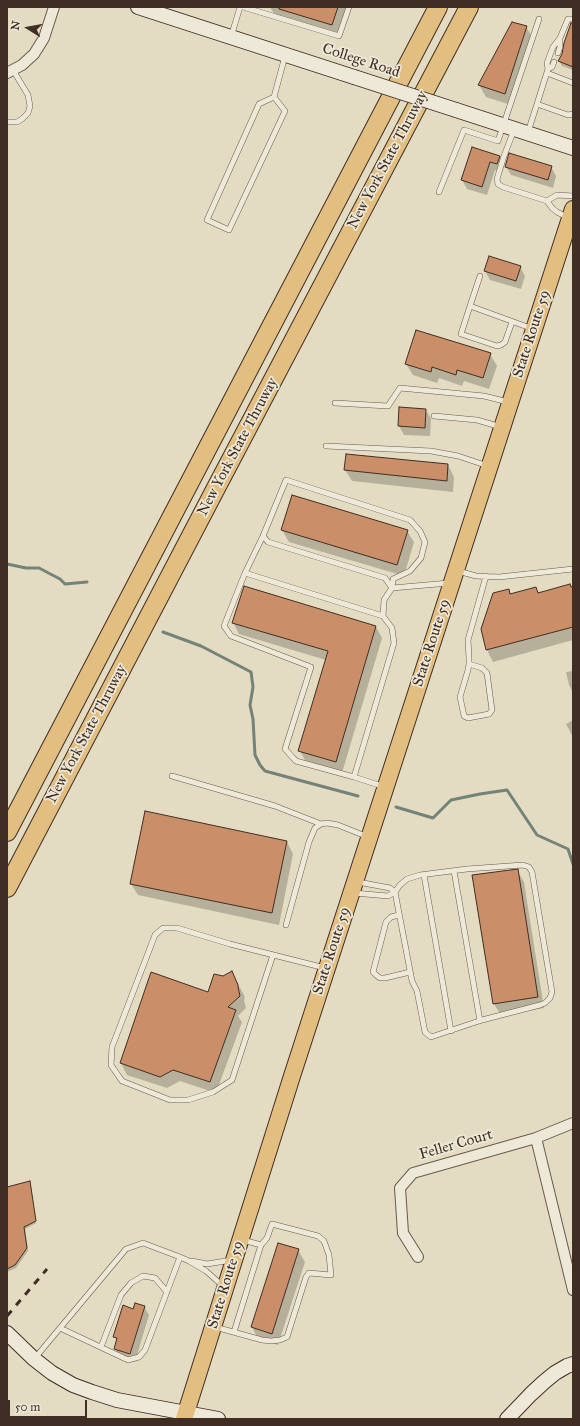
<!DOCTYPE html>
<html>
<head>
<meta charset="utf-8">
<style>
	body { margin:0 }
	#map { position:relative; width:580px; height:1426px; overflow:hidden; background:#e4dcc2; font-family:"IM FELL Great Primer",serif }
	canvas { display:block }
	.frame { position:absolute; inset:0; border:8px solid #402e24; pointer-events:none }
	.north { position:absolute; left:8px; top:8px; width:40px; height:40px; -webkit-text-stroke:3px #ede8d7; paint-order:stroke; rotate:281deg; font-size:11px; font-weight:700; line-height:16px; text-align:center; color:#402e24 }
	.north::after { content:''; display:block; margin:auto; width:14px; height:18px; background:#402e24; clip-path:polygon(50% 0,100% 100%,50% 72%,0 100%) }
	.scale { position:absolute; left:8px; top:1400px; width:79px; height:18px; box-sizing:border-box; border:2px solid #402e24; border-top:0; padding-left:5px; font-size:12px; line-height:14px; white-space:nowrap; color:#402e24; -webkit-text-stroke:3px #ede8d7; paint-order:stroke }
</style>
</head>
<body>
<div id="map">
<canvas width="580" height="1426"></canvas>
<div class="frame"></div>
<div class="north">N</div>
<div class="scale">50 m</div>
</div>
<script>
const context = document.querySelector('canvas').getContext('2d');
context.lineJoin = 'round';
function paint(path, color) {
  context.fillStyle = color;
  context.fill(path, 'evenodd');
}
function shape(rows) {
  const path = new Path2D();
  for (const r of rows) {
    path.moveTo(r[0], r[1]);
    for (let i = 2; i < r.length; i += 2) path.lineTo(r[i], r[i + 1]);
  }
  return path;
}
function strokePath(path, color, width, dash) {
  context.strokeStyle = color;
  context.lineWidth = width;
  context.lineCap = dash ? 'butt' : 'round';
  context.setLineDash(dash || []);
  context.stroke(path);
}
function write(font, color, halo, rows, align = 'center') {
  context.font = font + ' "IM FELL Great Primer",serif';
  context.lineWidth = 3.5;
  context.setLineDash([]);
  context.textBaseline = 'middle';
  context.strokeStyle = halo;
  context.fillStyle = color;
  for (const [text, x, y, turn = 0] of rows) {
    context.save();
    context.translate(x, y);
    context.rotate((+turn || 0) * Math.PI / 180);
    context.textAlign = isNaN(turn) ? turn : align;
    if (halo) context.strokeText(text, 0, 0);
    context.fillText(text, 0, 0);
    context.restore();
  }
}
const shadow = shape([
	[270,7,348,7,339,37,276,17],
	[526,27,533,38,511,105,486,97,479,85],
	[573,38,573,70,562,66,559,61],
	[473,149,499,157,504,166,502,173,495,170,487,195,467,189,462,180],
	[506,167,551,167,556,176,553,188,511,175],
	[520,267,525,276,521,289,490,280,485,271],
	[490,354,497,366,489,389,464,381,462,386,439,378,437,383,413,375,406,364],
	[426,410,431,419,430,436,404,435,399,426],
	[448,465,454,477,453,492,352,481,345,470],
	[282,530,407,531,414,542,404,576,289,542],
	[573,587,573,640,493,662,487,650,482,629,509,590,511,594,535,588,539,593],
	[233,622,376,627,382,638,342,773,306,762,300,751,326,660,239,634],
	[573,671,573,691,572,691,569,685,566,672],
	[573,720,573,737,566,724],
	[287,842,293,854,279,925,138,895,131,884],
	[517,870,524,882,544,1008,501,1015,494,1004],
	[152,973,209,993,224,977,232,973,238,984,245,997,244,1000,246,1008,238,1016,242,1022,216,1093,180,1081,167,1088,127,1075,121,1063],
	[30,1182,36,1223,25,1229,28,1251,16,1268,7,1272,7,1188],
	[298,1250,305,1262,278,1345,258,1339,252,1327],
	[144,1307,149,1315,135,1362,120,1357,115,1349,117,1341,115,1337,134,1310]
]);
const stream = shape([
	[7,564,26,568,39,568,60,579,65,584,87,582],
	[163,632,201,646,251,672,253,687,250,705,253,719,255,755,260,765,265,771,358,796],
	[396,807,433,818,451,800,480,794,507,790,537,835,568,849,573,864]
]);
const building = shape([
	[279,7,338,7,332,25,279,9,279,7],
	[512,22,527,26,505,94,478,85,512,22],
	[571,23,573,23,573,67,558,61,562,54,564,43,571,23],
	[472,147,500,156,497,164,490,162,482,187,461,180,472,147],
	[509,153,552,166,548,180,505,167,509,153],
	[489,256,521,266,516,281,484,271,489,256],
	[416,330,491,353,483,378,457,370,456,375,432,367,431,372,405,364,416,330],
	[399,407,426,409,425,428,398,426,399,407],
	[346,454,448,464,447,481,344,470,346,454],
	[292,495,408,530,397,565,281,530,292,495],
	[570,584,571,587,573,586,573,627,486,650,481,629,493,593,509,589,510,594,536,587,538,593,570,584],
	[244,586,376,626,336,762,298,751,328,651,232,623,244,586],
	[145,811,287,841,272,913,130,884,145,811],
	[518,869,538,997,493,1004,472,875,518,869],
	[232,971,238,985,238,987,240,996,228,1007,236,1010,210,1082,173,1070,160,1077,120,1063,151,972,208,992,214,974,223,976,232,971],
	[30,1181,36,1221,24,1227,27,1248,15,1265,7,1269,7,1187,30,1181],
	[278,1243,299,1249,272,1334,251,1327,278,1243],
	[135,1303,145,1306,130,1354,114,1349,117,1338,113,1337,123,1305,133,1309,135,1303]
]);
const lane = shape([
	[243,7,339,36,349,7],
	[231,37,240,7],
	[558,53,560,47,560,38,568,19,573,19],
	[548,69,552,67,554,62],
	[547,73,573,83],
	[274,97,285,111,229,230,207,220,259,104,274,97,285,56],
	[537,104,548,69,547,63,553,47,560,38],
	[7,122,17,122,22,119,28,113,30,106,28,95,13,70],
	[514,130,504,156,497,179,498,184,503,187,547,201,552,208,557,212,569,218],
	[528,132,537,104,568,115,573,114],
	[439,192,464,130,498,141,539,19],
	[547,201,557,195,573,196],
	[480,276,470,306,533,329],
	[470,306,461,334,497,346,501,345,505,342,512,322],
	[335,403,388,406,400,388,484,396,508,402],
	[434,416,477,420,501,427],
	[326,446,431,451,458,456,488,466],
	[263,536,268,542,385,578,392,588],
	[458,571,476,576,499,577,573,569],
	[245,573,383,616],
	[392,588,449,583],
	[469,664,482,668,487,673,492,710,489,714,468,718,464,716,460,697,468,670,469,664,469,658,468,640,486,576],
	[172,776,275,806,321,824],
	[354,777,296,761,285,749,311,667,231,636,224,626,245,573,263,536,286,480,410,520,420,531,425,542,421,558,410,571,393,579,392,588,384,600,383,616,392,628,394,643,354,777,385,787],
	[523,865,529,867,532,872,552,992,550,998,545,1003,540,1005,482,1020,431,1037,425,1032,417,991,412,981,395,892,400,885,407,879,420,875,467,869,523,865],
	[454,871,480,1021],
	[424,875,451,1031],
	[354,893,388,896,395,892,390,888,358,882],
	[399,915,391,917,386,922,373,972,376,975,380,978,385,978,410,972],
	[286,925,309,842,315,828,321,824,327,823,338,825,368,837],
	[273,955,232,1080,213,1092,188,1100,170,1100,122,1081,111,1065,112,1047,155,935,163,928,177,928,230,944,325,968],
	[192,1261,207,1264,232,1260],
	[215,1327,262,1340,271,1341,280,1340,287,1337,306,1277,309,1273,331,1275,329,1255,324,1241,318,1236,272,1224,267,1238,261,1245,243,1240],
	[60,1328,128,1360,139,1357,145,1350,180,1257],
	[234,1332,261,1245],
	[101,1347,121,1295,131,1283,143,1276,155,1278,167,1292],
	[35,1358,126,1249,143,1243,180,1257,189,1261,206,1271,223,1286]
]);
const street = shape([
	[7,73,22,65,34,54,44,38,54,7],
	[536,1138,573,1290],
	[418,1257,403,1233,400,1188,413,1173,536,1138,573,1123]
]);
const secondary = shape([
	[138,7,354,77],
	[456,110,573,148],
	[7,1333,34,1359,52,1373,73,1385,92,1392,117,1400,218,1419],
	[507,1419,531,1394,544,1382,555,1373,567,1366,573,1364]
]);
const primary = shape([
	[184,1419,292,1076,573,209]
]);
const highway = shape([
	[7,832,438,7],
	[7,888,216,488,469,7]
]);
const rail = shape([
	[7,1316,47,1269]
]);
const secondaryBridge = shape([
	[354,77,456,110]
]);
const streetNames = [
	["College Road",361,61,18],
	["New York State Thruway",388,160,-62],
	["State Route 59",532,334,-72],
	["New York State Thruway",238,447,-62],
	["State Route 59",432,643,-72],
	["New York State Thruway",87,734,-62],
	["State Route 59",332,951,-72],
	["Feller Court",456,1145,-16],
	["State Route 59",226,1285,-73]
];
paint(shadow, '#0003');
strokePath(stream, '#738379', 3);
paint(building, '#ca8e69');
strokePath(building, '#402e24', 1);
strokePath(lane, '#695a4c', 6);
strokePath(street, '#695a4c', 12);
strokePath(secondary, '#402e24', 16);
strokePath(primary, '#402e24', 18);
strokePath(highway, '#402e24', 20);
strokePath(lane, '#ede8d7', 5);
strokePath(street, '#ede8d7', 10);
strokePath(secondary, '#ede8d7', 14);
strokePath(primary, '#e2be81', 16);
strokePath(highway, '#e2be81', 18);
strokePath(rail, '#402e24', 3, [7, 7]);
strokePath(secondaryBridge, '#402e24', 16, []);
strokePath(secondaryBridge, '#ede8d7', 14);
write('15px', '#402e24', '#ede8d7', streetNames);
</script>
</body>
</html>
